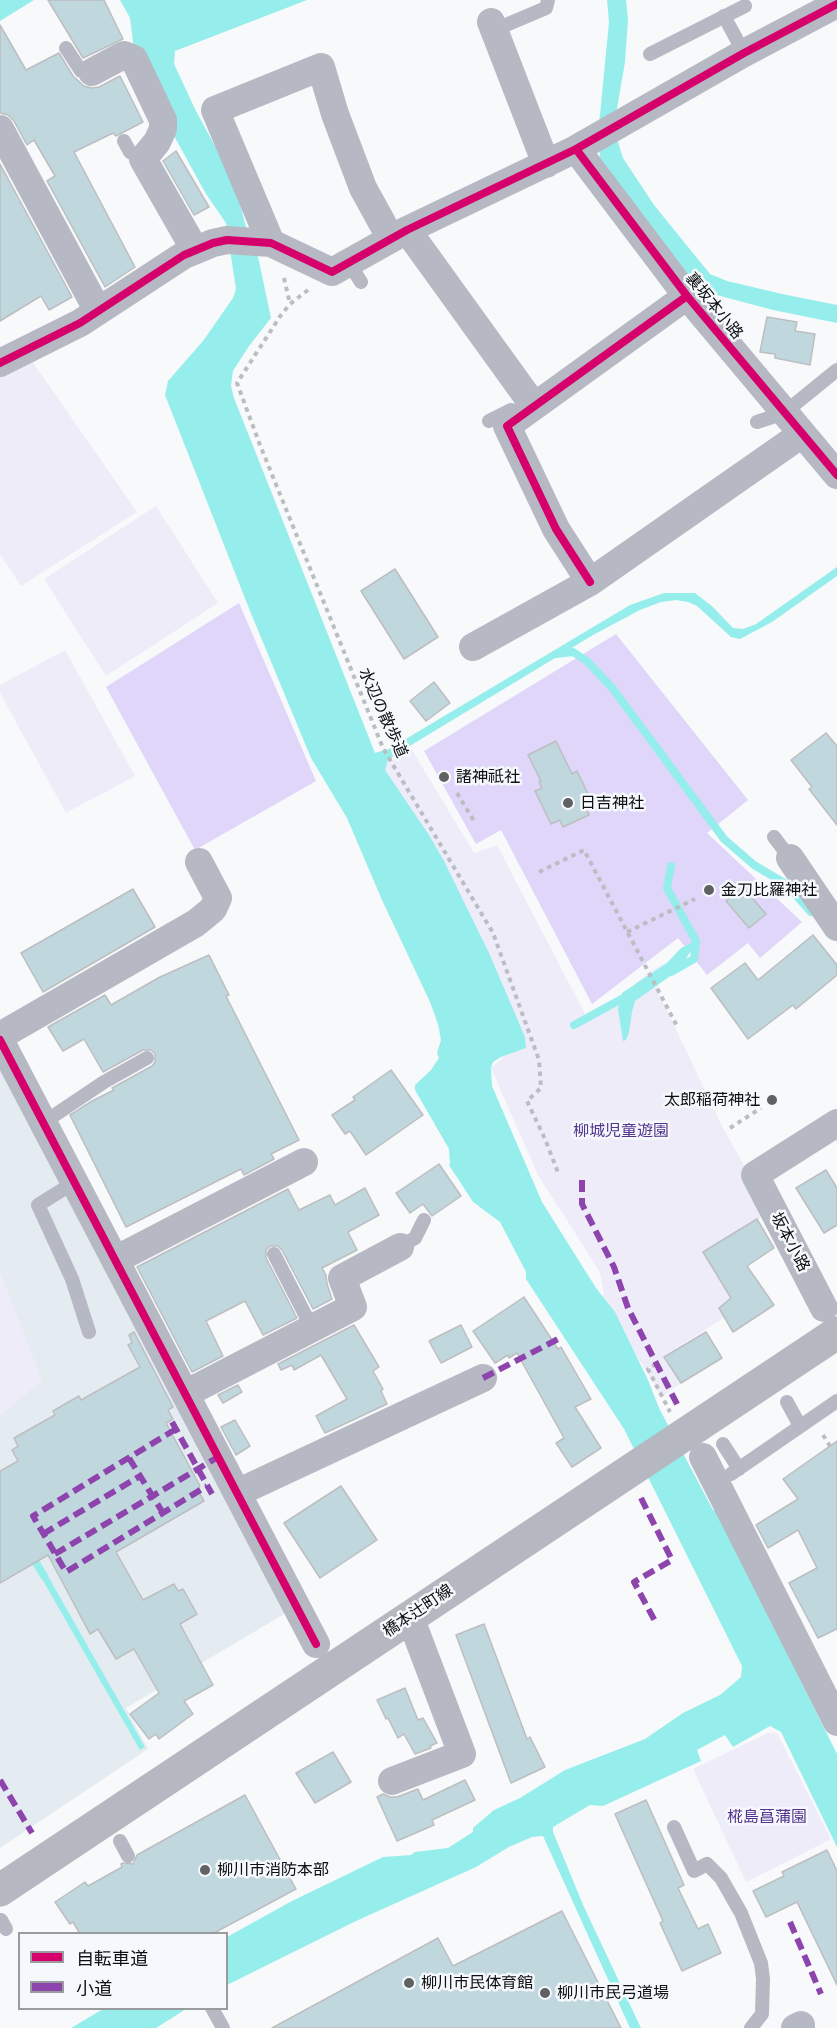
<!DOCTYPE html>
<html>
<head>
<meta charset="utf-8">
<style>
	body { margin:0 }
	#map { position:relative; width:837px; height:2028px; overflow:hidden; background:#f7f9fb; font-family:"Alegreya Sans","Noto Sans JP",sans-serif }
	canvas { display:block }
	.legend { position:absolute; left:18px; top:1932px; width:210px; height:78px; box-sizing:border-box; background:#f5f9fd; border:2px solid #999b9e; margin:0; padding:8px 10px; list-style:none; font-size:18px; color:#0e0f10 }
	.legend li { display:flex; align-items:center; gap:12px; height:30px }
	.legend b { width:30px; border:2px solid #999b9e }
</style>
</head>
<body>
<div id="map">
<canvas width="837" height="2028"></canvas>
<ul class="legend">
<li><b style="height:8px;background:#d6006c"></b>自転車道</li>
<li><b style="height:8px;background:#8e44ad"></b>小道</li>
</ul>
</div>
<script>
const context = document.querySelector('canvas').getContext('2d');
context.lineJoin = 'round';
function paint(path, color) {
  context.fillStyle = color;
  context.fill(path, 'evenodd');
}
function shape(rows) {
  const path = new Path2D();
  for (const r of rows) {
    path.moveTo(r[0], r[1]);
    for (let i = 2; i < r.length; i += 2) path.lineTo(r[i], r[i + 1]);
  }
  return path;
}
function strokePath(path, color, width, dash) {
  context.strokeStyle = color;
  context.lineWidth = width;
  context.lineCap = dash ? 'butt' : 'round';
  context.setLineDash(dash || []);
  context.stroke(path);
}
function write(font, color, halo, rows, align = 'center') {
  context.font = font + ' "Alegreya Sans","Noto Sans JP",sans-serif';
  context.lineWidth = 5;
  context.setLineDash([]);
  context.textBaseline = 'middle';
  context.strokeStyle = halo;
  context.fillStyle = color;
  for (const [text, x, y, turn = 0] of rows) {
    context.save();
    context.translate(x, y);
    context.rotate((+turn || 0) * Math.PI / 180);
    context.textAlign = isNaN(turn) ? turn : align;
    if (halo) context.strokeText(text, 0, 0);
    context.fillText(text, 0, 0);
    context.restore();
  }
}
const built = shape([
	[0,1060,286,1613,126,1708,148,1749,0,1848]
]);
const green = shape([
	[32,361,137,512,21,586,0,554,0,376],
	[156,506,218,603,106,676,44,579],
	[65,650,135,776,66,813,0,693,0,685],
	[412,750,474,853,497,845,587,1018,609,1006,649,972,665,963,657,989,721,1124,770,1212,703,1251,731,1298,720,1308,725,1317,664,1356,681,1383,662,1397,618,1325,588,1304,604,1295,600,1272,538,1175,491,1068,506,1055,526,1048,378,768],
	[0,1272,42,1380,0,1416],
	[768,1733,777,1733,831,1839,746,1882,693,1769]
]);
const forest = shape([
	[239,603,316,781,195,850,106,687],
	[616,634,748,800,707,833,802,922,760,958,748,943,707,975,678,938,592,1004,501,830,476,844,424,751]
]);
const water = shape([
	[0,0,34,0,0,21],
	[120,0,307,0,175,51,174,64,196,111,234,181,246,227,253,236,257,252,271,318,249,346,233,371,231,386,234,398,375,753,389,749,630,605,664,593,695,593,713,607,733,628,743,629,756,624,837,567,837,576,772,622,740,639,731,637,697,606,688,602,676,600,661,602,640,610,593,635,413,744,388,760,385,770,429,835,444,861,489,953,525,1037,526,1048,501,1057,493,1062,491,1068,492,1086,542,1202,596,1288,615,1312,648,1380,659,1408,713,1510,716,1510,837,1754,837,1847,781,1732,770,1726,733,1747,725,1735,697,1750,701,1761,603,1806,590,1805,553,1827,553,1832,584,1907,641,2028,630,2028,543,1836,532,1837,509,1847,476,1867,356,1921,227,1985,227,1937,292,1901,383,1857,411,1855,415,1852,448,1848,473,1832,473,1828,494,1810,520,1798,565,1770,645,1739,683,1713,720,1695,741,1677,742,1666,624,1429,526,1279,526,1272,500,1222,473,1202,449,1165,450,1163,449,1149,415,1090,415,1085,431,1070,439,1058,437,1053,441,1040,438,1024,430,1002,382,900,347,818,311,758,250,611,165,395,168,381,203,341,233,298,236,289,226,223,206,194,168,125,135,57,130,18],
	[607,0,626,0,628,19,625,62,615,120,617,139,623,158,654,205,710,274,727,281,782,294,837,305,837,323,773,310,713,294,695,284,600,163,599,125,609,22],
	[693,942,694,945,686,959,676,972,635,1001,632,1012,629,1032,626,1040,623,1041,618,1009,622,993,667,963,681,948],
	[44,1569,145,1747,140,1750,38,1572],
	[103,2009,103,2008,186,2009,156,2028,71,2028]
]);
const stream = shape([
	[556,654,573,652,587,661,613,689,724,839,754,865,786,884,811,912],
	[671,972,694,959,696,941,667,888,671,866],
	[574,1025,629,995],
	[30,1553,44,1576]
]);
const building = shape([
	[48,0,104,0,123,39,83,58,48,0],
	[0,25,26,70,59,53,73,76,84,86,92,88,99,87,120,76,143,122,116,136,113,133,74,152,135,267,105,287,47,181,55,176,34,140,27,145,14,121,8,115,0,113,0,25],
	[176,151,209,207,194,215,163,161,176,151],
	[0,164,72,297,49,310,41,296,0,321,0,164],
	[767,317,797,322,795,331,815,334,810,365,775,358,775,354,760,352,767,317],
	[395,569,438,637,404,659,361,591,395,569],
	[434,682,450,703,426,721,410,701,434,682],
	[826,733,837,746,837,825,809,789,812,787,791,760,826,733],
	[556,741,572,774,577,771,593,804,586,808,589,815,563,827,560,820,551,824,535,791,542,788,539,782,541,781,528,755,556,741],
	[743,887,766,914,749,928,726,901,743,887],
	[133,889,155,927,43,992,21,953,133,889],
	[813,935,837,965,837,975,796,1009,793,1005,748,1039,711,988,745,963,758,980,813,935],
	[209,955,229,995,226,996,299,1140,271,1154,274,1159,244,1175,241,1169,126,1227,70,1115,92,1101,114,1090,112,1088,152,1066,155,1062,155,1054,151,1050,143,1050,103,1072,84,1039,63,1051,48,1027,105,995,111,1005,160,977,209,955],
	[391,1070,423,1115,366,1155,350,1131,345,1134,332,1115,355,1100,353,1097,391,1070],
	[439,1164,461,1196,432,1216,423,1204,410,1213,396,1193,439,1164],
	[826,1170,837,1188,837,1225,824,1233,796,1188,826,1170],
	[365,1188,379,1215,348,1232,357,1250,322,1268,326,1275,327,1284,332,1299,313,1309,282,1250,278,1246,270,1246,266,1250,266,1258,297,1318,263,1335,245,1301,206,1321,223,1356,192,1372,137,1267,288,1189,299,1210,330,1195,335,1205,365,1188],
	[757,1219,774,1248,747,1266,774,1305,733,1332,719,1308,731,1298,703,1252,757,1219],
	[524,1297,558,1349,561,1347,591,1399,575,1407,601,1448,572,1467,556,1443,564,1438,517,1353,509,1358,508,1355,495,1363,473,1331,524,1297],
	[354,1325,379,1367,373,1371,383,1389,381,1391,387,1404,325,1433,316,1416,347,1399,321,1355,294,1370,292,1365,281,1370,278,1364,354,1325],
	[461,1325,472,1347,441,1363,429,1341,461,1325],
	[134,1332,173,1407,168,1410,173,1419,166,1423,200,1486,197,1489,204,1501,116,1552,143,1600,174,1584,178,1591,183,1589,197,1614,180,1624,213,1685,184,1701,193,1714,159,1739,156,1734,149,1739,130,1714,159,1693,134,1649,116,1659,98,1629,90,1634,48,1555,0,1583,0,1471,18,1461,12,1450,18,1446,14,1438,55,1415,53,1411,79,1396,81,1400,140,1367,128,1345,132,1343,129,1335,134,1332],
	[706,1332,722,1358,681,1383,664,1357,706,1332],
	[238,1385,242,1392,223,1403,218,1395,238,1385],
	[235,1420,250,1446,236,1455,221,1427,235,1420],
	[837,1441,837,1629,818,1638,789,1583,817,1568,798,1530,768,1548,756,1525,798,1499,783,1479,837,1441],
	[341,1486,377,1540,320,1578,284,1523,341,1486],
	[484,1624,527,1739,530,1737,545,1767,511,1783,456,1635,484,1624],
	[405,1688,418,1720,423,1718,437,1743,430,1746,431,1748,415,1754,404,1734,398,1738,388,1718,386,1719,377,1700,405,1688],
	[333,1752,351,1782,315,1803,296,1773,333,1752],
	[465,1780,475,1800,432,1820,434,1825,397,1841,377,1797,383,1794,390,1797,397,1797,418,1789,423,1800,465,1780],
	[245,1795,296,1889,212,1934,80,1934,73,1922,70,1924,55,1902,85,1882,88,1886,122,1867,121,1864,123,1863,133,1864,137,1855,245,1795],
	[646,1800,684,1885,678,1888,698,1929,708,1924,721,1953,682,1971,660,1923,663,1921,615,1814,646,1800],
	[827,1850,837,1871,837,1985,797,1902,766,1917,753,1891,784,1876,782,1872,827,1850],
	[562,1911,621,2028,272,2028,438,1938,453,1966,562,1911]
]);
const path = shape([
	[284,278,290,304],
	[308,290,290,304,281,315,237,383,260,445,383,748,493,933,539,1060,541,1088,527,1101,545,1139,559,1175],
	[457,793,474,821],
	[539,872,584,850,677,1026],
	[627,932,695,899],
	[730,1128,761,1108],
	[656,1364,648,1369,670,1412],
	[823,1435,830,1446]
]);
const service = shape([
	[724,16,744,53],
	[494,30,546,8,548,0],
	[66,48,81,71,92,72],
	[650,54,745,6],
	[124,141,130,152,143,159],
	[349,263,361,282],
	[489,421,511,410],
	[757,422,784,413,837,370],
	[774,837,790,858],
	[43,1123,104,1082,147,1058],
	[75,1182,38,1205,72,1279,89,1332],
	[400,1247,415,1238,424,1220],
	[274,1254,312,1328],
	[787,1402,800,1426],
	[723,1444,739,1469],
	[731,1474,837,1401],
	[674,1827,694,1871,707,1864,721,1878,741,1913,761,1963,763,1979,762,2014,751,2028],
	[120,1841,128,1856],
	[1,1920,6,1929],
	[212,2008,223,2028]
]);
const minor = shape([
	[491,22,546,164],
	[92,72,124,55,134,59,163,120,163,129,157,142,143,159,195,250],
	[0,129,98,311],
	[576,149,687,296,837,475],
	[407,230,534,406],
	[271,243,215,110,321,67,335,114,363,188,391,239],
	[0,363,80,323,184,255,213,243,227,240,271,243,332,272,407,230,576,149,744,53,837,4],
	[590,582,556,529,507,426,687,296],
	[473,647,590,582,802,434],
	[790,858,837,927],
	[0,1036,196,923,213,909,218,898,199,862],
	[0,1040,316,1644],
	[115,1260,304,1162],
	[824,1308,755,1175,837,1123],
	[185,1394,353,1307,342,1278,400,1247],
	[703,1457,837,1722],
	[237,1493,483,1378],
	[392,1781,462,1754,410,1617],
	[795,2028,801,2025]
]);
const secondary = shape([
	[0,1890,837,1333]
]);
const quiet = shape([
	[582,1180,582,1204,614,1267,628,1308,678,1406],
	[483,1378,560,1338],
	[172,1422,212,1494],
	[176,1429,33,1516,66,1572,207,1486],
	[129,1458,163,1513],
	[641,1498,672,1560,634,1582,656,1623],
	[43,1534,140,1476],
	[55,1554,218,1457],
	[0,1780,32,1833],
	[790,1922,821,1994]
]);
const cycleway = shape([
	[576,149,687,296,837,475],
	[0,363,80,323,184,255,213,243,227,240,271,243,332,272,407,230,576,149,744,53,837,4],
	[590,582,556,529,507,426,687,296],
	[0,1040,316,1644]
]);
const markers = [
	[444,777,6,"#606162"],
	[568,803,6,"#606162"],
	[709,890,6,"#606162"],
	[772,1100,6,"#606162"],
	[205,1870,6,"#606162"],
	[409,1983,6,"#606162"],
	[545,1993,6,"#606162"]
];
const streetNames = [
	["裏坂本小路",714,306,51],
	["水辺の散歩道",383,713,66],
	["坂本小路",790,1242,62],
	["橋本辻町線",418,1611,-34]
];
const poiNames = [
	["諸神祇社",456,777],
	["日吉神社",580,803],
	["金刀比羅神社",721,890],
	["太郎稲荷神社",760,1100,"right"],
	["柳川市消防本部",217,1870],
	["柳川市民体育館",421,1983],
	["柳川市民弓道場",557,1993]
];
const parkNames = [
	["柳城児童遊園",621,1131],
	["椛島菖蒲園",767,1817]
];
paint(built, '#e5ecf1');
paint(green, '#eeecf9');
paint(forest, '#dfd6fa');
paint(water, '#96eeec');
strokePath(stream, '#96eeec', 8);
paint(building, '#c1d7de');
strokePath(building, '#bcbec0', 1.5);
strokePath(path, '#babdc2', 4, [4.5, 4.5]);
strokePath(service, '#b6b9c3', 14);
strokePath(minor, '#b6b9c3', 28);
strokePath(secondary, '#b6b8c1', 33);
strokePath(quiet, '#8e44ad', 6, [12, 6]);
strokePath(cycleway, '#d6006c', 8);
for (const [x, y, r, color] of markers) {
  const dot = new Path2D();
  dot.arc(x, y, r, 0, 2 * Math.PI);
  context.fillStyle = color;
  context.fill(dot);
  strokePath(dot, '#f5f9fd', 2);
}
write('16px', '#0e0f10', '#f5f9fd', streetNames);
write('16px', '#0e0f10', '#f5f9fd', poiNames, 'left');
write('16px', '#55358e', '#f5f9fd', parkNames);
</script>
</body>
</html>
